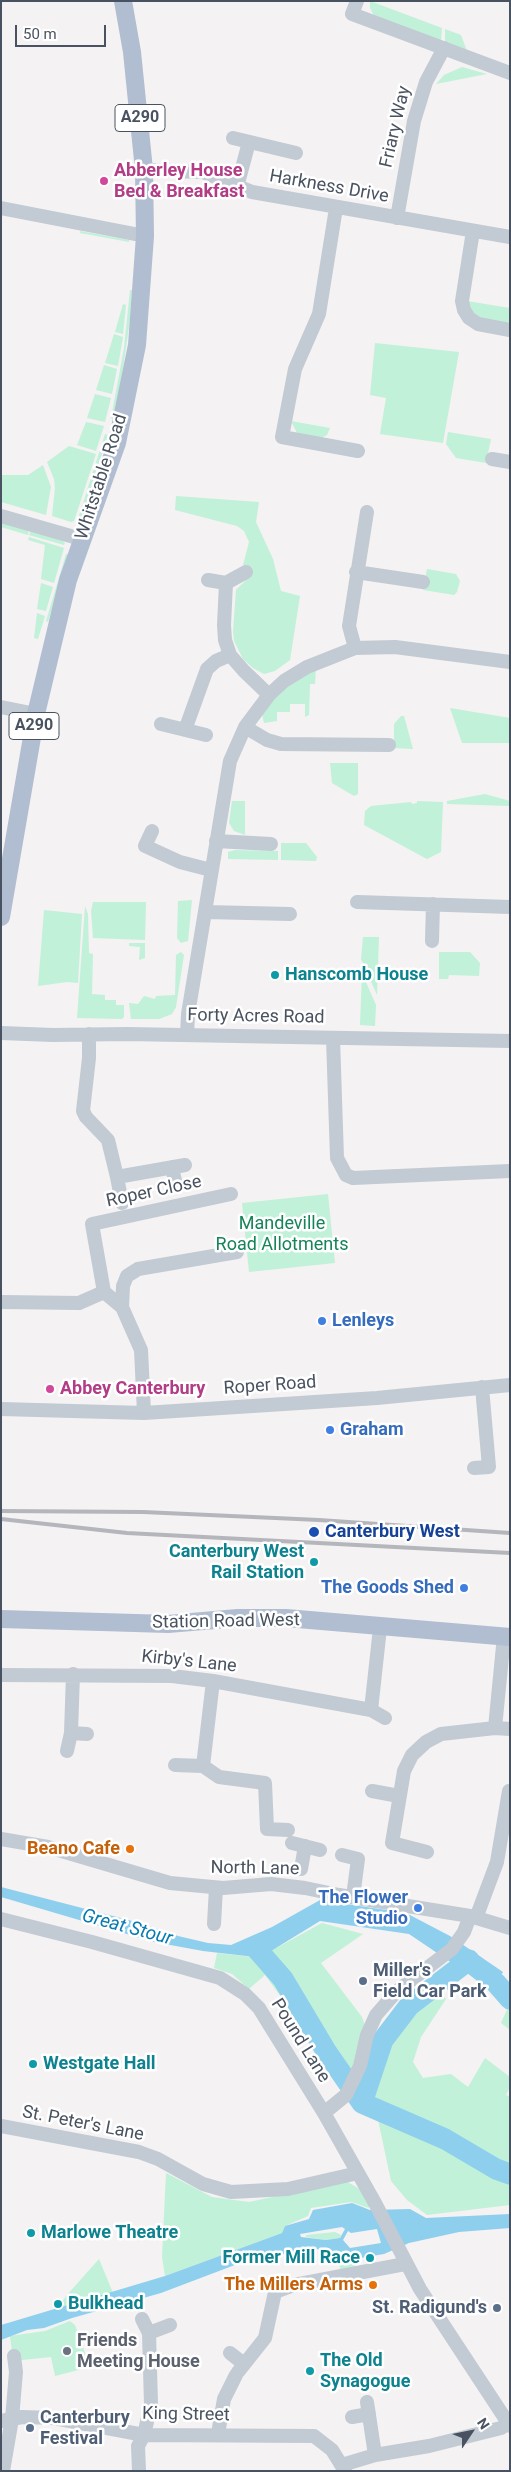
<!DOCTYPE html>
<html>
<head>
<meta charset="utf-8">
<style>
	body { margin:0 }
	#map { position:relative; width:511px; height:2472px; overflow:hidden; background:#f4f2f2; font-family:Roboto,sans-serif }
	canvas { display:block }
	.frame { position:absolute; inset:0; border:2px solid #495260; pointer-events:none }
	.north { position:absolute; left:446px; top:2407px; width:50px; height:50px; -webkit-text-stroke:4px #fff; paint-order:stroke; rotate:56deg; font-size:14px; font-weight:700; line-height:20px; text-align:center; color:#495260 }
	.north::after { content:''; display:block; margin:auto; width:18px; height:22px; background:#495260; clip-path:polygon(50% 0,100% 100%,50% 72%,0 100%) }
	.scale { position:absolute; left:15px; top:25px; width:91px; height:22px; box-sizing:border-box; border:2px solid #495260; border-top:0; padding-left:6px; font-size:15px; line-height:18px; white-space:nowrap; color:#495260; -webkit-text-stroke:4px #fff; paint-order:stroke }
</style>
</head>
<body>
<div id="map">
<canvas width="511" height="2472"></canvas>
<div class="frame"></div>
<div class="north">N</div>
<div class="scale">50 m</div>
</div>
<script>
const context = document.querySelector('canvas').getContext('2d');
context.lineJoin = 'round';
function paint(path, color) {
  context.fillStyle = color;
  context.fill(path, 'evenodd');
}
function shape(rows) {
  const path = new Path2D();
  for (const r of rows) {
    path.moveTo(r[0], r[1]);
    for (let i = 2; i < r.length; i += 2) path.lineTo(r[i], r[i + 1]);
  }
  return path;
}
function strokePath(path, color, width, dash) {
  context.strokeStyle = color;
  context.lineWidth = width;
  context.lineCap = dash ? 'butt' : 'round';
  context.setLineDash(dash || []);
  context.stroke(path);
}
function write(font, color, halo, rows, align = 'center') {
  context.font = font + ' Roboto,sans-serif';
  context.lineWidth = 5;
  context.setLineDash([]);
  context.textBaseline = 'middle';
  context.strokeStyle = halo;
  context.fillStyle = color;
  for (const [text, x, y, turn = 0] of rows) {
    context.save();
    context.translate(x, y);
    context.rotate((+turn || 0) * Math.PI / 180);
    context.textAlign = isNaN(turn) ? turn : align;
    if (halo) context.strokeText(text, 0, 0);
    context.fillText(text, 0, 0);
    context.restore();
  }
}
const green = shape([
	[370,1,442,28,441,41,374,16,370,8],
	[445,29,461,35,467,51,445,43],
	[462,67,487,74,436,84,444,75],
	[80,231,129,240,129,242,80,233],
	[130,290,132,290,130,320,121,383,113,419,111,418,124,348],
	[467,301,510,308,510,323,479,318,471,313],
	[123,304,126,305,123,334,115,332],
	[114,334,123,337,118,366,105,363],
	[375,343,459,352,443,443,380,434,386,398,370,395],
	[104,365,117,369,112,394,96,390],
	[95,394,111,398,105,422,87,418],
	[291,421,330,428,327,435,321,438,297,433],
	[86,422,104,426,96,451,77,445],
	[448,432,491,439,486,463,456,458,446,444],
	[105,434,108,435,81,520,78,519],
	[69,446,96,454,74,521,71,522,52,516,55,488,54,479,47,462],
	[43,465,51,487,46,515,1,502,1,475,28,475],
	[176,496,259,502,256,522,273,559,281,591,300,596,290,660,275,671,264,674,253,668,243,659,234,641,233,631,236,590,250,576,249,569,243,565,249,542,244,531,237,526,175,510],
	[1,521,29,530,28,535,1,527],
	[31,530,60,538,65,543,64,545,29,535],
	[29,537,64,548,54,583,41,579,45,545,28,540],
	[66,554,69,554,48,622,46,621],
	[427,569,456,574,460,581,457,592,454,595,423,590],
	[41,583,53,587,46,611,37,609],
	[37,613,45,616,38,639,34,638],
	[316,668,315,684,310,684,309,715,305,717,305,704,290,704,290,712,277,712,277,721,264,723,262,714,264,709,291,683],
	[450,708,510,718,510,743,462,743],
	[401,716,404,716,413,749,394,748,394,724],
	[330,763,358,763,358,794,354,796,332,783],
	[485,794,510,801,510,806,447,804,447,801],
	[232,801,245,801,245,835,234,831,229,823],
	[417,801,443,802,441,852,427,859,364,825,365,811,371,806,411,802,412,804,417,803],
	[281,843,306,843,317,857,316,861,281,860],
	[235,850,278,851,278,860,228,859,228,852],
	[192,900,188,941,181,943,177,938,178,901],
	[93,902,146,902,145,940,93,938,91,911],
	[85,906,88,914,89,953,93,954,92,994,105,995,105,1000,116,1000,116,1005,124,1005,124,1017,122,1019,77,1018],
	[44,910,82,914,78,983,67,982,38,986],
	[363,937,379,937,377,995,361,959],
	[129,943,145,943,145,958,139,960,140,947,129,946],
	[181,952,184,955,176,1007,172,1014,159,1019,131,1019,129,1003,138,1004,144,996,155,999,156,996,175,995,176,955],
	[439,952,470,952,480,963,479,976,449,975,448,979,439,979],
	[362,973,376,1005,375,1026,360,1025],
	[328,1194,335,1263,249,1272,242,1203],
	[322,1923,363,1934,321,1963,362,2017,366,2028,349,2090,265,1975,249,1989,232,1974,214,1968,217,1953,253,1957,278,1947],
	[437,1988,446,1999,421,2037,413,2062,423,2078,451,2074,468,2087,485,2058,510,2077,510,2087,506,2095,510,2097,510,2205,427,2215,407,2200,391,2181,372,2091,381,2056,393,2033,411,2008],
	[509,2005,510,2006,510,2030,501,2023],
	[166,2173,212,2197,249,2202,346,2181,363,2191,370,2201,369,2208,351,2202,311,2208,308,2216,285,2226,282,2233,165,2276,162,2257],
	[335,2232,341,2235,340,2238,326,2240,306,2237,306,2235],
	[338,2255,354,2259,357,2269,340,2269],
	[99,2259,113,2293,58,2309,66,2296],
	[70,2321,75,2325,90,2367,55,2376,51,2357,13,2361,10,2336,45,2331]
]);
const water = shape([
	[1,1887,140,1923,178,1936,208,1943,231,1945,272,1927,320,1900,406,1913,450,1936,503,1972,492,1990,409,1934,320,1921,271,1951,255,1957,203,1951,154,1942,1,1897],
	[352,2203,370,2210,410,2209,426,2218,510,2214,510,2228,459,2232,409,2243,384,2254,354,2259,324,2253,317,2249,248,2260,161,2293,72,2318,44,2328,27,2330,1,2340,1,2325,165,2276,282,2233,285,2226,309,2219,313,2210],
	[342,2227,345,2229,340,2238,326,2240,301,2237,300,2234],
	[377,2229,381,2243,350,2248,343,2240,348,2231,351,2233]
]);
const river = shape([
	[255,1947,283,1979,326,2051,362,2103,445,2139,496,2169,510,2174],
	[473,1964,496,1983,510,1999],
	[362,2103,383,2040,409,2006,469,1960]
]);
const minor = shape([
	[357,1,352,14,510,73],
	[233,138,296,153],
	[144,170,203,172,252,192,510,237],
	[237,187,249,142],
	[1,208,145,236],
	[336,208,319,314,295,369,282,437,358,451],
	[397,218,414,121,426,82,444,48],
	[473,231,462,301,464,310,469,318,478,324,510,330],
	[492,459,510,462],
	[1,516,81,539],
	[356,572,423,582],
	[208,580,226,583,246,572],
	[226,583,224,625,225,640,230,655,244,671,269,695],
	[355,648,349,626,367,512],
	[1,707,36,714],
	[161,724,206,735],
	[245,727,267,740,281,744,389,745],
	[185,730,207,669,216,661,230,655],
	[152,831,145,846,180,862,211,870],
	[216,841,271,844],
	[357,902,510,907],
	[206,912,290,914],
	[432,941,433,904],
	[1,1033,53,1035,127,1034,510,1041],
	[89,1034,89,1058,83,1111,86,1117,108,1140,117,1177,185,1165],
	[187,1035,188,1014,230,761,245,727,269,695,284,681,307,667,355,648,395,647,510,662],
	[333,1038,337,1158,346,1175,353,1178,510,1171],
	[172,1167,175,1181],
	[117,1177,122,1203],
	[1,1302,79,1303,104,1292],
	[122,1307,104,1292,92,1224,231,1194],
	[1,1409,144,1413,377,1398,510,1385],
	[144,1413,141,1350,122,1307,123,1286,127,1276,138,1269,237,1252],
	[474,1468,489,1467,482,1387],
	[1,1675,172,1676,213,1681,371,1710,385,1718],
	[213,1681,203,1766,219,1777,265,1783,267,1829,288,1830],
	[371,1710,380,1628],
	[495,1728,504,1636],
	[71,1733,87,1734],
	[67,1751,71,1733,73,1674],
	[175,1765,203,1766],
	[372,1791,399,1796],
	[1,1839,48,1847,170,1883,223,1888,271,1884,305,1888,339,1895,470,1916,510,1928],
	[292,1843,320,1850],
	[427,1852,392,1843,404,1771,412,1755,426,1742,441,1734,495,1728,510,1729],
	[342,1855,358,1859,353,1897],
	[301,1869,305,1846],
	[476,1918,497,1862,509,1791],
	[1,1919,92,1942,220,1978,245,1994,259,2008,324,2113,375,2203,420,2289,510,2426],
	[214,1924,216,1888],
	[324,2113,346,2095,360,2066,367,2035,376,2015,397,1991,452,1949,464,1932,470,1916],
	[1,2126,139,2152,158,2159,203,2184,231,2192,288,2189,358,2173],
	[149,2333,170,2325],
	[230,2353,244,2364],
	[238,2372,265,2338,275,2292,294,2285,405,2264],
	[367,2402,375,2455],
	[352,2417,369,2414],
	[1,2421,22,2417,54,2418,144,2435,314,2436,332,2450,345,2471],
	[218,2434,224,2399,236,2375],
	[342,2465,375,2455,429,2446,501,2428,508,2423],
	[3,2471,12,2419,16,2372,14,2356],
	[139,2471,138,2446,144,2435,151,2404,149,2333,142,2319]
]);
const major = shape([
	[1,917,36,714,68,580,117,443,137,345,145,236,144,170,132,52,123,1],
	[1,1619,168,1624,238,1618,286,1618,510,1637]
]);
const rail = shape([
	[1,1511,143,1512,319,1520,510,1533],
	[1,1519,127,1533,510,1553]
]);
const markers = [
	[104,181,5,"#d1479c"],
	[275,975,5,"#0f9aa8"],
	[322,1321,5,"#3f7fe0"],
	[50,1389,5,"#d1479c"],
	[330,1430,5,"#3f7fe0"],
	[314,1532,6,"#1a4fb4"],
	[314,1562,5,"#0f9aa8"],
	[464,1588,5,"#3f7fe0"],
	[130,1849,5,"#e8710a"],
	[418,1908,5,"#3f7fe0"],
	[363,1981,5,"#5c6f8a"],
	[33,2064,5,"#0f9aa8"],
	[31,2233,5,"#0f9aa8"],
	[370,2258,5,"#0f9aa8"],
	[373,2285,5,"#e8710a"],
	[58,2304,5,"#0f9aa8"],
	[497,2308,5,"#5c6f8a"],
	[67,2351,5,"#6b7280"],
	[310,2371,5,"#0f9aa8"],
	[30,2428,5,"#5c6f8a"]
];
const shields = [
	[140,118,50],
	[34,726,50]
];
const shieldNames = [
	["A290",140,118],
	["A290",34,726]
];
const streetNames = [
	["Friary Way",396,127,-77],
	["Harkness Drive",329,187,10],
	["Whitstable Road",102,477,-72],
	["Forty Acres Road",256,1017,1],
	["Roper Close",154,1192,-12],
	["Roper Road",270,1386,-4],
	["Station Road West",226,1622,-1],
	["Kirby's Lane",189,1662,6],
	["North Lane",255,1869,1],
	["Pound Lane",300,2041,58],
	["St. Peter's Lane",83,2124,11],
	["King Street",186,2415,1]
];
const hotelNames = [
	["Abberley House",114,171],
	["Bed & Breakfast",114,192],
	["Abbey Canterbury",60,1389]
];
const cultureNames = [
	["Hanscomb House",285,975],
	["Canterbury West",304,1552,"right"],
	["Rail Station",304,1573,"right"],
	["Westgate Hall",43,2064],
	["Marlowe Theatre",41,2233],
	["Former Mill Race",360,2258,"right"],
	["Bulkhead",68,2304],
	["The Old",320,2361],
	["Synagogue",320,2382]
];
const parkNames = [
	["Mandeville",282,1224],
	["Road Allotments",282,1245]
];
const shopNames = [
	["Lenleys",332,1321],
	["Graham",340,1430],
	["The Goods Shed",454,1588,"right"],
	["The Flower",408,1898,"right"],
	["Studio",408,1919,"right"]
];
const transitNames = [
	["Canterbury West",325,1532]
];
const foodNames = [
	["Beano Cafe",120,1849],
	["The Millers Arms",363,2285]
];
const serviceNames = [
	["Miller's",373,1971],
	["Field Car Park",373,1992],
	["St. Radigund's",487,2308,"right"],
	["Canterbury",40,2418],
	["Festival",40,2439]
];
const worshipNames = [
	["Friends",77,2341],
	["Meeting House",77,2362]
];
const waterNames = [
	["Great Stour",127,1928,15]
];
paint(green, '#c1f1d9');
paint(water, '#8ecfee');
strokePath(river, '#8ecfee', 21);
strokePath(minor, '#c2cad3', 14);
strokePath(major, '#b1bdd0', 18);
strokePath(rail, '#b4b6bc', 4);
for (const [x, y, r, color] of markers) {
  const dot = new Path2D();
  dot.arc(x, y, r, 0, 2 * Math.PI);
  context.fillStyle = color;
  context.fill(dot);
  strokePath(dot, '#fff', 2);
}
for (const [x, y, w] of shields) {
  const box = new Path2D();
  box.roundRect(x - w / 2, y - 13.5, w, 27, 4);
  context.fillStyle = '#fff';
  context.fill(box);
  strokePath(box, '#495260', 1);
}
write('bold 16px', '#495260', null, shieldNames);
write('18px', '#495260', '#fff', streetNames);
write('bold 18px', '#b23c85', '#fff', hotelNames, 'left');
write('bold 18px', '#0d838f', '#fff', cultureNames, 'left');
write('18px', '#168459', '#fff', parkNames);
write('bold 18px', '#366cbe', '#fff', shopNames, 'left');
write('bold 18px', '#164399', '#fff', transitNames, 'left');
write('bold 18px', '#c56008', '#fff', foodNames, 'right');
write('bold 18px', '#4e5e75', '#fff', serviceNames, 'left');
write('bold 18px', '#5b616d', '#fff', worshipNames, 'left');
write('italic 19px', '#0a7bb1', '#fff', waterNames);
</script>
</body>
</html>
